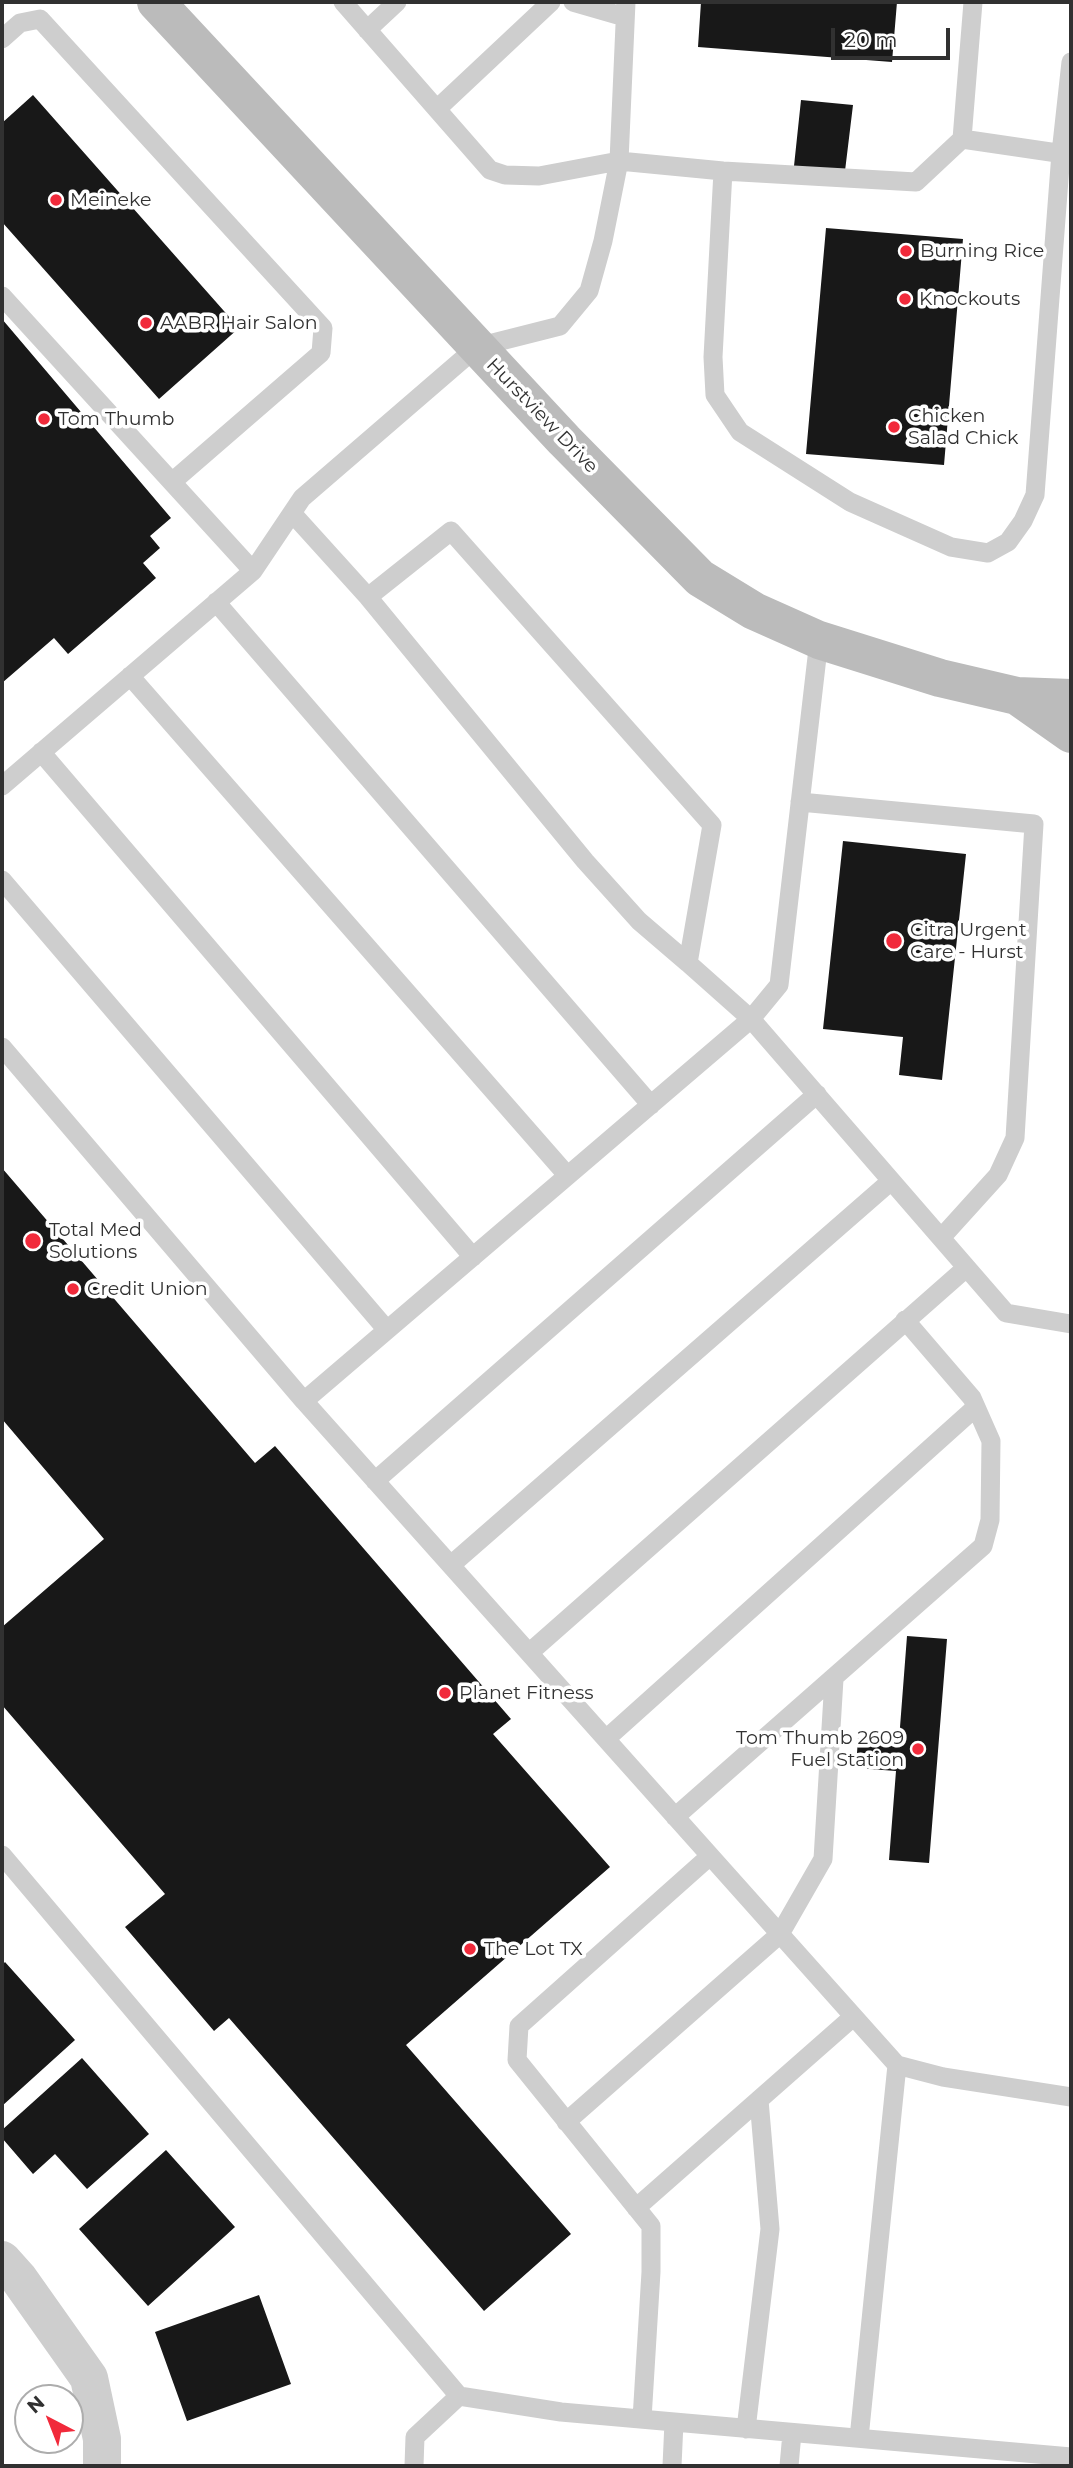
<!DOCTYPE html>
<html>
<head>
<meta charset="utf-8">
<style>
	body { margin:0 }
	#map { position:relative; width:1073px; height:2468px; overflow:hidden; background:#fff; font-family:Montserrat,sans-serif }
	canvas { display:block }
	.frame { position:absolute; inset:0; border:4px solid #313131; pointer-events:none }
	.north { position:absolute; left:14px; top:2384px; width:70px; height:70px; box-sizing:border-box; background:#fff; border:2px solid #adadad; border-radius:50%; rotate:318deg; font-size:19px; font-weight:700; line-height:28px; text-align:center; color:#313131 }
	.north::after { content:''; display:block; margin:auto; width:24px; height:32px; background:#f12a3b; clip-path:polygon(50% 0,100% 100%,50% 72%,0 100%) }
	.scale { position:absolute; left:831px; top:28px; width:119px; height:32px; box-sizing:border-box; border:4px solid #313131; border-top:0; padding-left:9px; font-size:21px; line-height:24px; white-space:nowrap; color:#313131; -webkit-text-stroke:5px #fff; paint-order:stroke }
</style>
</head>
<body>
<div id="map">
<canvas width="1073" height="2468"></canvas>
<div class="frame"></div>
<div class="north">N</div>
<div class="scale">20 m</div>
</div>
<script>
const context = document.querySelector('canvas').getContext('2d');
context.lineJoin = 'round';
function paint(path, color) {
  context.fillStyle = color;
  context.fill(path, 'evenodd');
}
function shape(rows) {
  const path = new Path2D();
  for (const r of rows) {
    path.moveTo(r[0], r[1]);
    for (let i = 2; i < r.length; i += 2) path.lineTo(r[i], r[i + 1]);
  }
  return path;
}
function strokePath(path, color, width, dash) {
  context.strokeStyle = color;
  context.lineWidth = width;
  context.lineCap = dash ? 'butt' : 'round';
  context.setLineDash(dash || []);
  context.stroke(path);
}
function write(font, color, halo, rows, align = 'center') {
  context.font = font + ' Montserrat,sans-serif';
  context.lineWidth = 7;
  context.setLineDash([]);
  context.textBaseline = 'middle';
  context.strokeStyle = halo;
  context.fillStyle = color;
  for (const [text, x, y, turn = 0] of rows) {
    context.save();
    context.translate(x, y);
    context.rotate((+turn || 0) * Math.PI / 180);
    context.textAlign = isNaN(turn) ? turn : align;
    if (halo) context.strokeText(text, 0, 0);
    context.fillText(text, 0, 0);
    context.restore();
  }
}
const building = shape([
	[701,2,897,2,892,62,698,47],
	[33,95,239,328,159,399,2,222,2,123],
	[801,100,853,105,845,171,794,166],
	[826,228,963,239,944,465,806,454],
	[2,319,171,518,150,536,160,548,143,563,156,578,68,654,54,638,2,683],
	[843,841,966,854,942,1080,899,1075,903,1037,823,1029],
	[2,1168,255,1463,275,1446,511,1719,493,1734,610,1867,406,2045,571,2234,484,2311,229,2018,214,2031,125,1927,165,1894,2,1705,2,1627,104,1539,2,1419],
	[907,1636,947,1639,929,1863,889,1860,896,1771,856,1768,858,1738,899,1740],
	[5,1962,75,2040,2,2106,2,1965],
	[82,2058,149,2134,87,2189,55,2154,33,2174,2,2138,2,2130],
	[166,2150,235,2227,148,2306,79,2229],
	[259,2295,291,2384,187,2421,155,2332]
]);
const lane = shape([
	[343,2,490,170,505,175,539,176,619,161,723,171,916,182,962,139,1071,155],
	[573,2,625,17],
	[367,30,397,2],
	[2,39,20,23,40,19,323,328,321,353,172,482],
	[437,109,551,2],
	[962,139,973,2],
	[723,171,713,357,715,395,740,432,850,502,951,547,988,553,1008,542,1023,521,1035,495,1061,153,1071,62],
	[2,296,253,571],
	[292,513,368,597,451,531,712,825,688,963,751,1019,779,985,819,640],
	[368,597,585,861,639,921,688,963],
	[216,602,651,1105],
	[130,676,567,1175],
	[41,752,473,1257],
	[2,786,253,571,302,498,477,347,560,326,589,291,603,241,619,161,626,2],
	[800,802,1034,824,1015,1138,998,1175,941,1238],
	[2,880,387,1330],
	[2,1047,304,1401],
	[1071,1324,1006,1313,751,1019,304,1401,897,2065,943,2077,1071,2097],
	[375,1481,817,1094],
	[451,1565,891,1181],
	[529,1653,966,1268],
	[606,1739,976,1407],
	[675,1817,983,1546,990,1520,991,1441,972,1398,905,1320],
	[2,1855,459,2396,561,2412,1071,2457],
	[566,2122,780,1934,823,1859,834,1679],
	[636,2208,853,2017],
	[642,2419,651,2272,651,2226,517,2060,519,2026,710,1856],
	[746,2429,770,2229,759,2100],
	[859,2438,897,2065],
	[414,2466,415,2437,459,2396],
	[672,2466,674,2422],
	[789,2466,792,2433]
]);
const street = shape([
	[2,2260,19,2279,89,2378,102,2439,102,2466]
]);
const secondary = shape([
	[156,2,564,440,700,578,754,611,819,640,940,678,1017,696,1071,698],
	[1017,696,1071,734]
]);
const markers = [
	[56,200,7,"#f12a3b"],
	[906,251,7,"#f12a3b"],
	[905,299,7,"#f12a3b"],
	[146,323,7,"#f12a3b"],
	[44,419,7,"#f12a3b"],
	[894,427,7,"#f12a3b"],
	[894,941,9,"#f12a3b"],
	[33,1241,9,"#f12a3b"],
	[73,1289,7,"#f12a3b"],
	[445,1693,7,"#f12a3b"],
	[918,1749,7,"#f12a3b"],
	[470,1949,7,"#f12a3b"]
];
const poiNames = [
	["Meineke",70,200],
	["Burning Rice",920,251],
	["Knockouts",919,299],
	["AABR Hair Salon",160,323],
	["Chicken",908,416],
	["Salad Chick",908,438],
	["Tom Thumb",58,419],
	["Citra Urgent",910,930],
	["Care - Hurst",910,952],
	["Total Med",49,1230],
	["Solutions",49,1252],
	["Credit Union",87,1289],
	["Planet Fitness",459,1693],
	["Tom Thumb 2609",904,1738,"right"],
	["Fuel Station",904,1760,"right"],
	["The Lot TX",484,1949]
];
const streetNames = [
	["Hurstview Drive",542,416,46]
];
paint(building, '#181818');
strokePath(lane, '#cecece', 19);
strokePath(street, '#cecece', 38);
strokePath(secondary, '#bbb', 38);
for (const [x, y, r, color] of markers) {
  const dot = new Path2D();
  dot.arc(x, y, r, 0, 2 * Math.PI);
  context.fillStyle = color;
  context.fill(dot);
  strokePath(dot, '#fff', 2.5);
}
write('19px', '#313131', '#fff', poiNames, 'left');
write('19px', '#313131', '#fff', streetNames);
</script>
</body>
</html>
